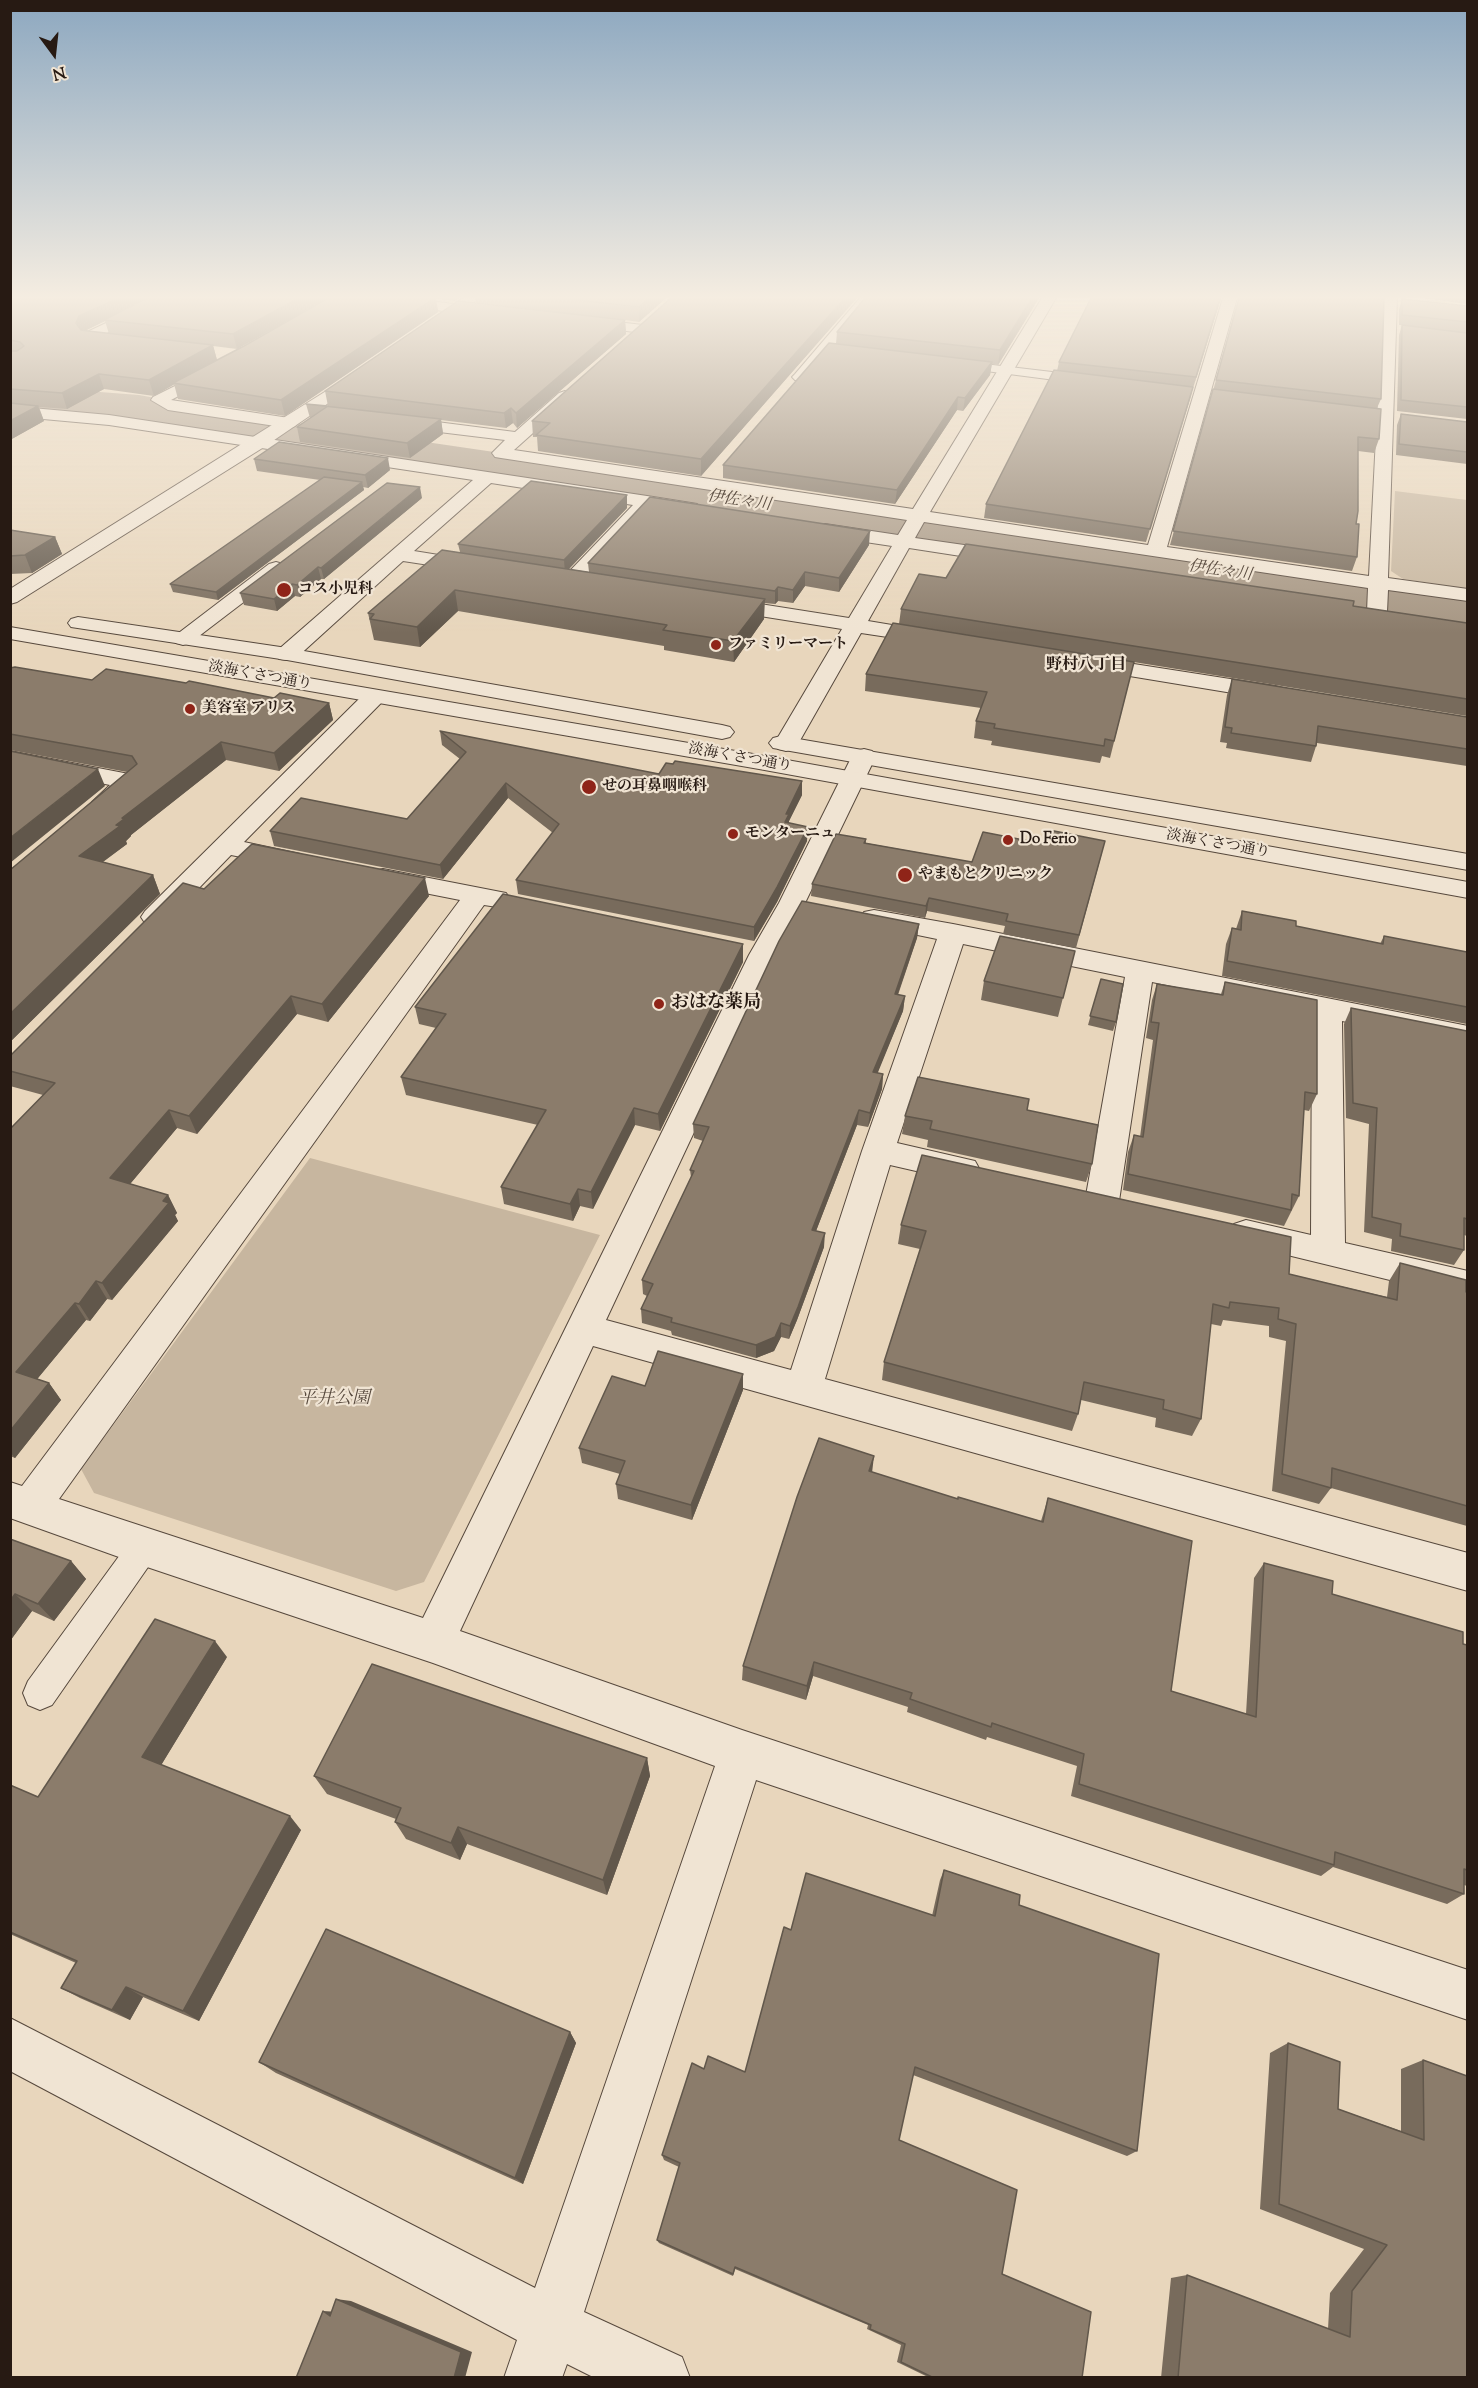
<!DOCTYPE html>
<html>
<head>
<meta charset="utf-8">
<style>
	body { margin:0 }
	#map { position:relative; width:1478px; height:2388px; overflow:hidden; background:#e8d6bc; font-family:"Sorts Mill Goudy",serif }
	canvas { display:block }
	.frame { position:absolute; inset:0; border:12px solid #271a13; pointer-events:none }
	.north { position:absolute; left:24px; top:24px; width:60px; height:60px; -webkit-text-stroke:4px #f0e4d3; paint-order:stroke; rotate:165deg; font-size:16px; font-weight:700; line-height:24px; text-align:center; color:#271a13 }
	.north::after { content:''; display:block; margin:auto; width:21px; height:27px; background:#271a13; clip-path:polygon(50% 0,100% 100%,50% 72%,0 100%) }
</style>
</head>
<body>
<div id="map">
<canvas width="1478" height="2388"></canvas>
<div class="frame"></div>
<div class="north">N</div>
</div>
<script>
const context = document.querySelector('canvas').getContext('2d');
context.lineJoin = 'round';
function paint(path, color) {
  context.fillStyle = color;
  context.fill(path, 'evenodd');
}
function shape(rows) {
  const path = new Path2D();
  for (const r of rows) {
    path.moveTo(r[0], r[1]);
    for (let i = 2; i < r.length; i += 2) path.lineTo(r[i], r[i + 1]);
  }
  return path;
}
function strokePath(path, color, width, dash) {
  context.strokeStyle = color;
  context.lineWidth = width;
  context.lineCap = dash ? 'butt' : 'round';
  context.setLineDash(dash || []);
  context.stroke(path);
}
function write(font, color, halo, rows, align = 'center') {
  context.font = font + ' "Sorts Mill Goudy","Noto Serif JP",serif';
  context.lineWidth = 4.5;
  context.setLineDash([]);
  context.textBaseline = 'middle';
  context.strokeStyle = halo;
  context.fillStyle = color;
  for (const [text, x, y, turn = 0] of rows) {
    context.save();
    context.translate(x, y);
    context.rotate((+turn || 0) * Math.PI / 180);
    context.textAlign = isNaN(turn) ? turn : align;
    if (halo) context.strokeText(text, 0, 0);
    context.fillText(text, 0, 0);
    context.restore();
  }
}
const green = shape([
	[1395,491,1467,500,1467,589,1403,579,1391,571],
	[310,1158,600,1235,424,1582,396,1591,94,1493,81,1469]
]);
const river = shape([
	[10,385,139,395,283,421,501,453,1468,592,1468,624,501,481,283,447,139,421,10,410,10,385]
]);
const service = shape([
	[959,361,1086,376,1092,380,1086,384,955,367,953,365,959,361],
	[144,1532,155,1537,160,1547,155,1557,52,1705,40,1710,28,1705,23,1693,28,1681,133,1537,144,1532]
]);
const minor = shape([
	[159,298,177,298,101,336,129,340,131,343,129,346,93,344,88,343,83,336,85,333,159,298],
	[365,298,408,298,492,309,499,313,492,317,371,302,365,298],
	[860,298,874,298,805,380,795,380,792,377,795,374,860,298],
	[1042,298,1056,298,930,512,1148,545,1223,298,1237,298,1167,547,1369,576,1383,298,1397,298,1388,578,1468,589,1468,601,1388,590,1387,612,1384,616,1377,618,1370,616,1367,612,1368,588,924,522,915,538,1006,551,1013,553,1016,557,1013,561,1006,563,909,548,868,621,934,632,941,634,945,638,941,642,934,644,861,633,798,744,794,749,786,751,778,749,774,744,842,629,722,610,715,608,712,604,715,600,722,598,849,618,892,546,825,536,818,534,816,530,818,526,825,524,898,535,907,520,501,458,495,457,492,453,505,440,398,427,390,422,398,417,515,432,559,393,565,391,573,396,571,399,514,450,913,509,1042,298],
	[582,318,643,325,650,329,643,333,577,325,575,322,577,319,582,318],
	[215,366,220,368,223,371,220,374,171,400,289,418,295,420,297,423,295,426,289,428,168,410,151,400,153,397,215,366],
	[10,406,109,415,647,496,691,503,697,504,700,508,697,512,691,513,651,507,579,584,572,586,565,584,562,580,565,576,633,505,491,483,414,551,482,562,485,566,482,570,475,572,403,561,295,659,287,660,279,659,276,654,279,649,473,480,109,425,10,416,10,406],
	[276,562,283,564,286,568,283,572,190,643,183,645,176,643,172,639,176,635,269,564,276,562],
	[1089,657,1275,686,1283,688,1286,693,1283,698,1275,700,1081,668,1078,663,1081,658,1089,657],
	[374,690,382,692,385,697,382,702,244,842,300,854,304,859,300,864,291,867,231,855,165,923,155,925,145,923,141,917,145,911,366,692,374,690],
	[864,749,872,751,876,756,805,903,777,955,606,1320,791,1370,862,1151,937,939,864,924,860,918,864,912,874,910,953,924,1468,1026,1468,1046,1342,1021,1345,1243,1468,1271,1468,1299,1234,1242,1229,1233,1234,1224,1246,1220,1311,1235,1312,1015,1152,982,1119,1201,1114,1210,1102,1214,1090,1210,1085,1201,1125,977,963,944,897,1143,975,1161,980,1170,975,1179,964,1182,890,1165,825,1379,1468,1553,1468,1591,593,1346,460,1631,742,1730,1468,1970,1468,2020,756,1780,584,2312,682,2357,690,2378,595,2378,567,2364,562,2378,504,2378,517,2340,10,2071,10,2018,535,2288,715,1766,433,1663,144,1566,10,1518,10,1482,22,1486,460,900,374,883,370,877,374,871,383,869,506,893,510,899,506,905,497,907,484,905,59,1499,423,1618,749,955,779,903,852,756,856,751,864,749],
	[10,751,129,774,138,776,141,781,113,807,104,809,95,807,92,802,110,785,10,765,10,751]
]);
const tertiary = shape([
	[463,298,479,298,435,330,425,330,423,327,425,324,463,298],
	[363,368,368,370,371,373,368,376,264,447,17,602,10,604,10,589,363,368],
	[78,617,287,648,722,725,730,727,734,732,730,737,722,739,287,660,71,627,68,623,71,619,78,617],
	[10,627,759,755,1468,882,1468,898,759,769,10,639,10,627],
	[781,736,1468,854,1468,870,773,748,769,743,773,738,781,736]
]);
const wall = shape([
	[10,298,459,298,455,301,436,299,438,312,285,416,178,399,174,384,154,396,104,389,67,409,39,407,44,421,10,440],
	[309,309,244,346,196,372,217,360,213,346,237,349],
	[105,321,109,334,85,331],
	[475,298,666,298,639,322,625,320,626,334,517,428,513,423,506,428,441,420,443,434,410,458,300,442,297,427,310,418,306,404,328,406,325,391,476,303],
	[857,298,701,476,538,451,537,437,533,437,532,421],
	[865,298,1039,298,998,365,992,364,990,375,963,411,957,410,895,504,723,478,723,465,836,344,837,332],
	[1091,298,1221,298,1193,388,1146,542,984,518,986,504,1057,371,1059,362],
	[1423,298,1467,298,1467,304],
	[1402,299,1467,306,1467,419,1397,411,1399,335,1402,325,1399,325,1399,309],
	[1216,380,1381,399,1377,408,1379,439,1374,453,1358,451,1356,524,1357,557,1352,571,1170,545],
	[1401,414,1467,422,1467,464,1396,455,1397,425],
	[254,459,390,470,368,488,363,487,364,490,218,600,173,592,170,584,320,480,257,471],
	[422,498,324,579,321,579,300,597,295,596,277,611,244,605,240,593],
	[627,508,569,569,589,572,588,563,869,545,839,592,805,586,793,603,778,601,775,604,764,603,764,619,734,662,664,650,664,646,458,611,420,647,374,640,368,613,460,552,458,544],
	[10,530,55,537,62,554,32,573,10,574],
	[946,578,1353,606,1467,623,1467,716,899,624,901,609],
	[1134,662,1110,758,1102,756,1100,763,991,745,992,741,974,738,976,721,981,708,865,691,866,674],
	[10,668,92,680,329,703,333,720,279,771,226,760,131,835,131,836,126,841,127,844,102,862,153,875,160,894,10,1042,10,870,127,772,10,750],
	[1232,679,1467,717,1467,766,1317,743,1311,762,1226,748,1227,743,1220,742,1227,695],
	[440,731,659,774,802,781,802,795,789,821,789,823,807,841,777,902,754,941,518,894,516,880,553,833,508,798,443,879,274,846,270,831,407,819,460,759,442,745],
	[866,839,866,843,972,862,1044,844,1102,853,1076,948,1003,934,1005,926,927,911,925,918,811,896,812,884],
	[204,889,429,896,328,1022,297,1014,197,1134,177,1128,130,1184,168,1195,177,1213,175,1215,178,1221,112,1300,107,1299,90,1321,86,1320,37,1379,49,1383,61,1400,15,1458,10,1456,10,1129,43,1095,10,1086,10,1055,12,1054],
	[1242,911,1296,926,1380,944,1384,936,1467,952,1467,1024,1222,976,1226,944,1232,928,1236,929],
	[919,924,917,938,898,995,905,996,903,1011,877,1073,883,1074,882,1089,868,1127,857,1125,816,1231,824,1247,797,1320,789,1339,781,1337,774,1351,756,1358,672,1335,671,1331,642,1323,641,1309,647,1296,643,1294,642,1280,691,1177,690,1170,703,1141,694,1138,693,1124],
	[743,944,743,962,660,1131,635,1125,593,1209,580,1206,573,1221,504,1204,501,1187,538,1125,406,1095,401,1077,436,1028,419,1024,415,1007],
	[1075,951,1058,1017,981,1000,984,981],
	[1101,979,1116,1022,1113,1031,1088,1025],
	[1225,982,1317,1094,1309,1111,1304,1110,1299,1196,1284,1226,1123,1190,1128,1152,1134,1135,1140,1137,1153,1040,1146,1038,1152,1000,1157,984,1221,994],
	[1351,1008,1467,1031,1467,1236,1464,1235,1464,1250,1454,1265,1391,1251,1392,1239,1364,1232,1369,1124,1346,1118,1344,1024],
	[1027,1110,1092,1164,1086,1182,927,1147,928,1140,902,1134,905,1116],
	[901,1225,1289,1274,1387,1297,1389,1281,1400,1263,1467,1292,1467,1526,1331,1488,1319,1504,1272,1491,1286,1341,1269,1337,1269,1326,1223,1320,1221,1326,1211,1324,1201,1419,1192,1436,1155,1427,1156,1418,1081,1400,1078,1414,1072,1431,882,1380,884,1362,920,1249,898,1244],
	[645,1386,743,1390,692,1520,618,1499,616,1484,620,1474,582,1463,579,1448],
	[872,1472,958,1499,1041,1521,1048,1498,1171,1691,1246,1714,1254,1578,1264,1563,1332,1594,1467,1645,1467,1886,1464,1885,1464,1894,1447,1904,1333,1867,1321,1876,1071,1796,1077,1766,987,1737,986,1740,907,1712,908,1707,813,1676,806,1700,742,1680,743,1666],
	[10,1539,71,1561,86,1579,54,1621,32,1611,10,1641],
	[227,1657,161,1765,301,1830,199,2021,143,1997,130,2020,80,1998,61,1988,76,1963,10,1934,10,1785,38,1797],
	[647,1758,650,1776,607,1895,467,1844,460,1860,406,1839,395,1822,396,1819,327,1794,314,1776],
	[944,1870,1019,1905,1137,2151,1127,2156,913,2075,899,2140,1082,2378,930,2378,897,2362,901,2345,867,2329,868,2325,735,2269,733,2276,659,2243,657,2240,679,2167,664,2160,662,2155,704,2069,745,2072,791,1930,932,1916,940,1880],
	[570,2032,576,2043,523,2184,276,2073,259,2062],
	[1288,2043,1338,2109,1401,2131,1401,2069,1423,2060,1467,2378,1161,2378,1171,2278,1187,2275,1328,2329,1330,2293,1364,2249,1260,2209,1270,2053]
]);
const shadedWall = shape([
	[118,298,153,298,104,320,105,321,84,331,81,337,76,323,79,316],
	[299,298,328,298,237,349,233,334],
	[435,298,436,298,438,312,285,416,281,400],
	[649,298,666,298,639,322,639,307],
	[845,298,857,298,701,476,701,459],
	[1032,298,1039,298,998,365,1000,350],
	[1220,298,1221,298,1193,388,1196,377],
	[625,320,626,334,517,428,516,413],
	[213,345,217,360,154,396,149,380],
	[992,362,990,375,963,411,965,398],
	[99,374,104,389,67,409,62,393],
	[1193,387,1190,399,1146,542,1150,529],
	[958,397,957,410,895,504,897,490],
	[38,406,44,421,10,440,10,421],
	[511,408,513,423,506,428,504,413],
	[441,419,443,434,410,458,407,443],
	[388,458,390,470,368,488,365,475],
	[362,482,364,490,218,600,216,592],
	[420,487,422,498,324,579,321,568],
	[627,495,627,508,565,573,564,560],
	[870,531,869,545,839,592,839,578],
	[55,537,62,554,32,573,25,555],
	[318,567,321,579,300,597,297,585],
	[805,572,805,586,793,603,793,590],
	[292,584,295,596,277,611,274,599],
	[778,587,778,601,775,604,775,591],
	[455,590,458,611,420,647,417,627],
	[765,599,764,619,734,662,733,641],
	[329,703,333,720,279,771,274,753],
	[221,742,226,760,131,835,131,836,126,841,127,844,87,874,79,856,122,818],
	[98,769,105,786,10,863,10,838],
	[802,781,802,795,789,821,789,828,784,837,786,814],
	[506,783,508,798,443,879,440,865],
	[808,827,807,841,777,902,754,941,754,927],
	[153,875,160,894,10,1042,10,1014],
	[425,878,429,896,328,1022,322,1004],
	[929,898,927,911,925,918,926,906],
	[919,924,917,938,893,1008,895,994],
	[743,944,743,962,660,1131,658,1114],
	[291,996,297,1014,197,1134,189,1116],
	[905,996,903,1011,872,1087,873,1072],
	[883,1074,882,1089,868,1127,870,1113],
	[634,1108,635,1125,593,1209,591,1192],
	[169,1110,177,1128,120,1196,110,1178],
	[859,1110,857,1125,811,1244,812,1230],
	[578,1189,580,1206,573,1221,570,1204],
	[168,1195,177,1213,175,1215,178,1221,112,1300,102,1283],
	[825,1233,824,1247,797,1320,789,1339,790,1326],
	[96,1281,107,1299,90,1321,79,1304],
	[75,1303,86,1320,29,1389,16,1372],
	[781,1323,781,1337,774,1351,756,1358,756,1345],
	[743,1374,743,1390,692,1520,691,1505],
	[49,1383,61,1400,15,1458,10,1452,10,1431],
	[874,1456,872,1473,869,1471],
	[71,1561,86,1579,54,1621,38,1604],
	[15,1594,32,1611,10,1641,10,1601],
	[215,1641,227,1657,157,1772,142,1757],
	[814,1662,813,1676,806,1700,807,1686],
	[647,1758,650,1776,607,1895,603,1880],
	[290,1816,301,1830,199,2021,183,2011],
	[458,1827,467,1844,460,1860,451,1843],
	[126,1987,143,1997,130,2020,112,2010],
	[570,2032,576,2043,523,2184,515,2178],
	[336,2299,351,2301,472,2352,465,2378,454,2378],
	[323,2311,339,2312,330,2316]
]);
const building = shape([
	[10,298,118,298,79,316,76,323,81,330,88,331,213,345,149,380,99,374,62,393,10,389,10,351,17,351,24,346,20,342,10,340,10,298],
	[147,298,299,298,233,334,104,320,147,298],
	[328,298,435,298,281,400,173,383,244,346,328,298],
	[560,298,649,298,639,307,560,298],
	[671,298,845,298,701,459,536,435,550,423,532,421,671,298],
	[865,298,1032,298,1000,350,837,332,865,298],
	[1091,298,1220,298,1196,377,1059,362,1091,298],
	[1239,298,1384,298,1381,399,1216,380,1239,298],
	[1402,299,1467,306,1467,322,1402,315,1402,299],
	[458,301,625,320,516,413,511,408,504,413,325,391,458,301],
	[1402,325,1467,333,1467,407,1401,400,1402,325],
	[829,343,992,362,965,398,958,397,897,490,723,465,829,343],
	[1054,370,1193,387,1150,529,986,504,1054,370],
	[1213,389,1381,409,1379,439,1358,437,1358,511,1356,524,1359,524,1357,557,1173,531,1213,389],
	[10,403,38,406,10,421,10,403],
	[306,404,441,419,407,443,297,427,328,406,306,404],
	[1401,414,1467,422,1467,452,1399,444,1401,414],
	[279,442,388,458,365,475,254,459,279,442],
	[324,477,362,482,216,592,170,584,324,477],
	[531,481,627,495,564,560,458,544,531,481],
	[387,483,420,487,321,568,318,567,297,585,292,584,274,599,240,593,387,483],
	[650,497,870,531,839,578,805,572,793,590,778,587,775,591,588,563,650,497],
	[10,530,55,537,25,555,10,556,10,530],
	[966,544,1354,601,1353,606,1467,623,1467,699,901,609,919,574,946,578,966,544],
	[442,550,765,599,733,641,663,630,667,625,455,590,417,627,370,619,374,614,368,613,442,550],
	[893,623,1134,662,1114,741,1105,739,1104,746,994,728,995,724,976,721,987,692,866,674,893,623],
	[15,667,92,680,106,669,186,683,189,681,274,698,280,693,329,703,274,753,221,742,122,818,124,819,116,825,120,826,79,856,153,875,10,1014,10,870,137,764,132,756,10,734,10,668,15,667],
	[1232,679,1467,717,1467,749,1318,726,1316,746,1231,733,1232,728,1225,727,1232,679],
	[440,731,659,774,666,763,673,764,675,761,802,781,786,814,789,814,785,822,808,827,777,887,754,927,516,880,559,824,506,783,440,865,270,831,301,798,407,819,466,752,440,731],
	[10,751,98,769,10,838,10,751],
	[1049,830,1105,841,1079,935,1006,921,1008,914,929,898,926,906,812,884,836,834,866,839,864,843,972,862,983,832,1044,844,1049,830],
	[252,844,425,878,322,1004,291,996,189,1116,169,1110,110,1178,168,1195,163,1201,169,1203,102,1283,96,1281,79,1304,75,1303,16,1372,49,1383,10,1431,10,1129,55,1083,10,1071,10,1055,12,1054,183,883,204,889,252,844],
	[503,894,743,944,658,1114,634,1108,591,1192,578,1189,570,1204,501,1187,546,1110,401,1077,446,1014,415,1007,503,894],
	[802,901,919,924,895,994,905,996,873,1072,883,1074,870,1113,859,1110,812,1230,825,1233,798,1307,790,1326,781,1323,775,1337,756,1345,671,1322,672,1318,641,1309,653,1284,642,1280,694,1171,690,1170,709,1127,693,1124,779,941,802,901],
	[1242,911,1296,921,1296,926,1383,944,1384,936,1467,952,1467,1007,1227,961,1232,928,1241,930,1242,911],
	[1000,936,1075,951,1063,998,984,981,1000,936],
	[1101,979,1123,984,1116,1022,1090,1016,1101,979],
	[1225,982,1317,1000,1317,1094,1305,1092,1299,1196,1292,1194,1291,1210,1128,1174,1134,1135,1143,1137,1159,1023,1151,1022,1157,984,1223,995,1225,982],
	[1351,1008,1467,1031,1467,1219,1464,1218,1464,1250,1400,1236,1401,1224,1372,1217,1377,1108,1353,1103,1351,1008],
	[918,1077,1029,1099,1027,1110,1098,1125,1092,1164,930,1129,932,1121,905,1116,918,1077],
	[922,1155,1291,1237,1289,1274,1397,1300,1400,1263,1466,1280,1466,1292,1467,1292,1467,1506,1332,1468,1331,1488,1282,1474,1296,1324,1278,1319,1279,1308,1230,1302,1229,1308,1213,1304,1201,1419,1163,1409,1164,1400,1084,1382,1078,1414,884,1362,926,1231,901,1225,922,1155],
	[658,1351,743,1374,691,1505,616,1484,625,1461,579,1448,612,1376,645,1386,658,1351],
	[819,1438,874,1456,869,1471,958,1499,958,1497,1043,1522,1048,1498,1192,1541,1171,1691,1256,1717,1264,1563,1333,1581,1332,1594,1463,1632,1463,1644,1467,1645,1467,1870,1464,1869,1464,1894,1335,1852,1334,1865,1079,1784,1084,1754,992,1723,991,1727,910,1699,912,1693,814,1662,807,1686,743,1666,797,1497,819,1438],
	[10,1539,71,1561,38,1604,15,1594,10,1601,10,1539],
	[155,1619,215,1641,142,1757,290,1816,183,2011,126,1987,112,2010,61,1988,77,1961,10,1932,10,1785,38,1797,155,1619],
	[372,1664,647,1758,603,1880,458,1827,451,1843,395,1822,401,1808,314,1776,372,1664],
	[944,1870,1020,1895,1019,1905,1159,1954,1137,2151,915,2067,899,2140,1017,2190,1002,2274,1091,2312,1082,2378,934,2378,901,2362,905,2344,870,2329,871,2325,735,2267,733,2274,657,2240,680,2163,662,2155,692,2063,704,2069,708,2056,745,2072,784,1927,791,1930,806,1873,935,1916,944,1870],
	[326,1929,570,2032,515,2178,259,2062,326,1929],
	[1288,2043,1340,2062,1338,2109,1424,2140,1423,2060,1467,2076,1467,2378,1178,2378,1187,2275,1350,2337,1352,2291,1387,2245,1279,2204,1288,2043],
	[336,2299,461,2352,454,2378,296,2378,323,2311,330,2316,336,2299]
]);
const markers = [
	[284,590,8,"#8f2418"],
	[716,645,6,"#8f2418"],
	[190,709,6,"#8f2418"],
	[589,787,8,"#8f2418"],
	[733,834,6,"#8f2418"],
	[1008,840,6,"#8f2418"],
	[905,875,8,"#8f2418"],
	[659,1004,6,"#8f2418"]
];
const farPoinames = [
	["コス小児科",298,590],
	["ファミリーマート",728,645],
	["美容室 アリス",202,709],
	["せの耳鼻咽喉科",602,787],
	["モンターニュ",745,834],
	["Do Ferio",1020,840],
	["やまもとクリニック",918,875]
];
const farStreetnames = [
	["淡海くさつ通り",260,677,10],
	["淡海くさつ通り",740,759,10],
	["淡海くさつ通り",1218,845,10]
];
const farWaternames = [
	["伊佐々川",739,502,8],
	["伊佐々川",1220,572,8]
];
const farNeighbourhoodnames = [
	["野村八丁目",1086,666]
];
const poiNames = [
	["おはな薬局",671,1004]
];
const parkNames = [
	["平井公園",334,1400]
];
paint(green, '#c7b69f');
paint(river, '#a69683');
strokePath(service, '#57493d', 2);
strokePath(minor, '#57493d', 2);
strokePath(tertiary, '#57493d', 2);
paint(service, '#f0e4d3');
paint(minor, '#f0e4d3');
paint(tertiary, '#f0e4d3');
paint(wall, '#786b5c');
paint(shadedWall, '#61574b');
paint(building, '#8b7c6b');
strokePath(building, '#61574b', 1.5);
const sky = context.createLinearGradient(0, 0, 0, 633);
sky.addColorStop(0, '#8da8c0');
sky.addColorStop(0.47, '#f5ede1');
sky.addColorStop(1, '#f5ede100');
context.fillStyle = sky;
context.fillRect(0, 0, 1478, 633);
for (const [x, y, r, color] of markers) {
  const dot = new Path2D();
  dot.arc(x, y, r, 0, 2 * Math.PI);
  context.fillStyle = color;
  context.fill(dot);
  strokePath(dot, '#f0e4d3', 2);
}
write('bold 15px', '#271a13', '#f0e4d3', farPoinames, 'left');
write('15px', '#271a13', '#f0e4d3', farStreetnames);
write('italic 16px', '#5a4c40', '#f0e4d3', farWaternames);
write('bold 16px', '#271a13', '#f0e4d3', farNeighbourhoodnames);
write('bold 18px', '#271a13', '#f0e4d3', poiNames, 'left');
write('italic 18px', '#57493d', '#f0e4d3', parkNames);
</script>
</body>
</html>
